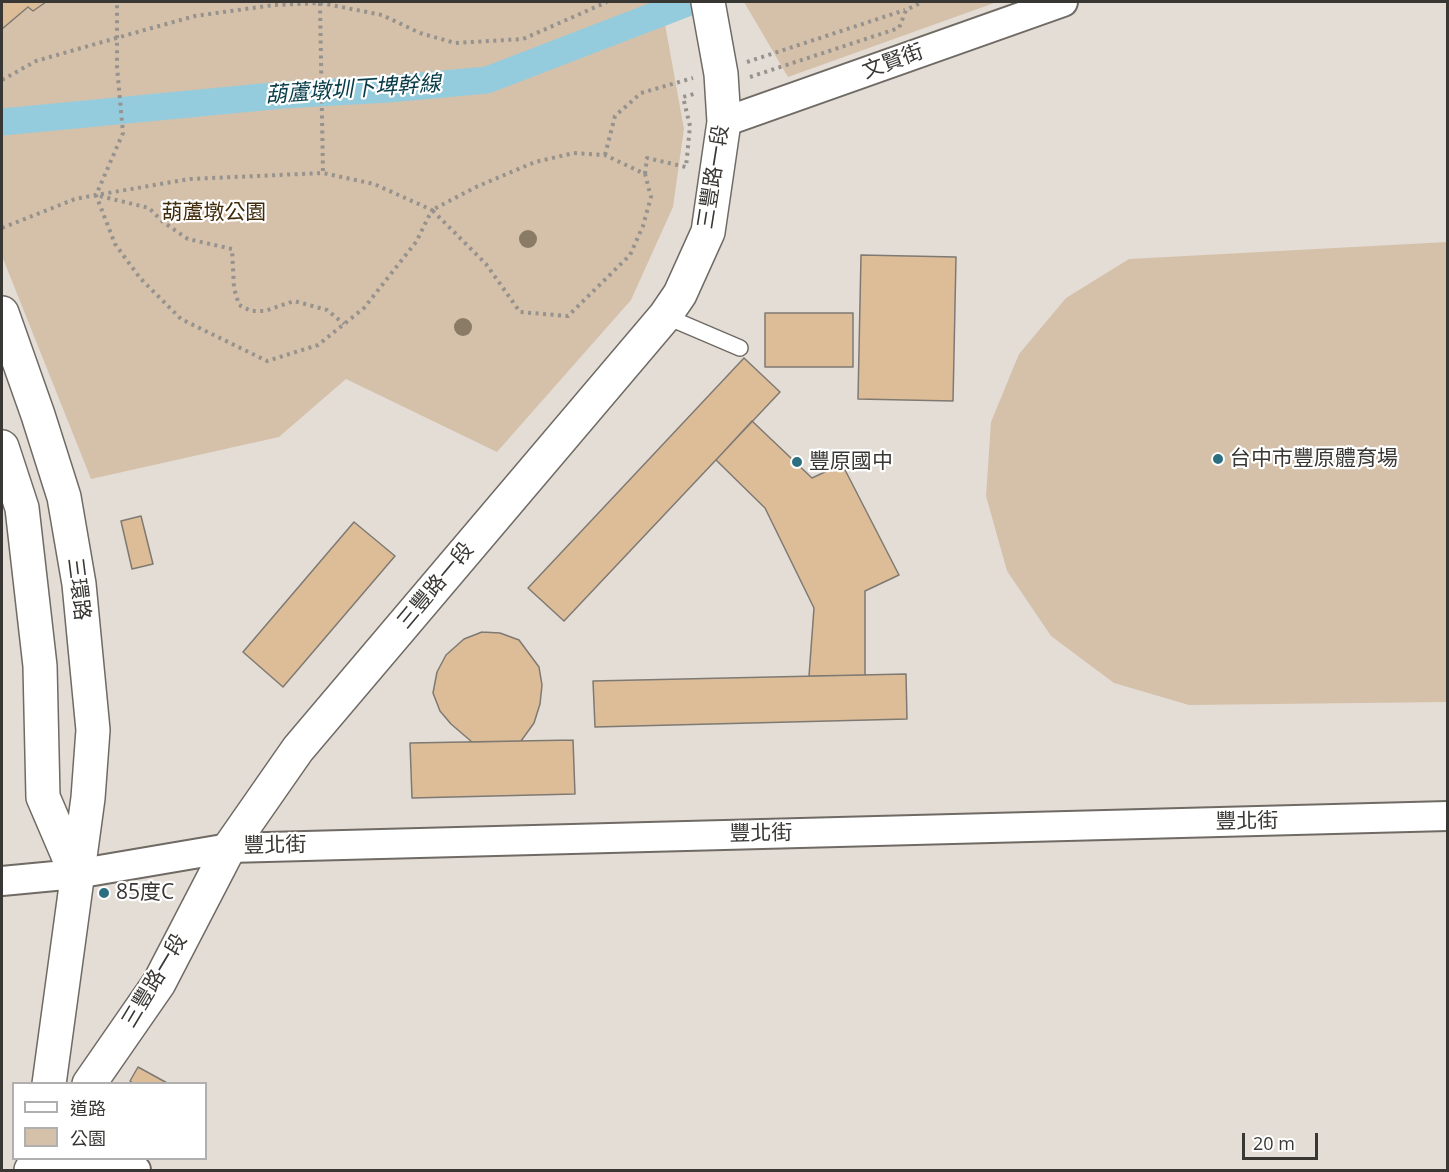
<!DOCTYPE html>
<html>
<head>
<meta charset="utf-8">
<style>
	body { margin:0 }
	#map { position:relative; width:1449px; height:1172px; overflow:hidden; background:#e4ddd6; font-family:"Open Sans","Noto Sans TC",sans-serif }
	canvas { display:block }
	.frame { position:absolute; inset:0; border:3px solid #393734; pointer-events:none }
	.legend { position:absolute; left:12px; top:1082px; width:195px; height:78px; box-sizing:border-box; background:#fff; border:2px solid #b0afae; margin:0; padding:8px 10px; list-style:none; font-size:18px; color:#393734 }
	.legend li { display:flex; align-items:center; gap:12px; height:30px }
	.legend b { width:30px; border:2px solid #b0afae }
	.scale { position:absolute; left:1242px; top:1133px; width:76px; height:27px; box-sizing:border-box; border:3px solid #393734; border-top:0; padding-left:8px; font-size:18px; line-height:21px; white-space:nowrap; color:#393734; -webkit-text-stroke:4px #fff; paint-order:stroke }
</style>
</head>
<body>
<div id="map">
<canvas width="1449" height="1172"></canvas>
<div class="frame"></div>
<ul class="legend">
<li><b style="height:8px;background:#fff"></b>道路</li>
<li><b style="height:16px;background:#d5c1aa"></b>公園</li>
</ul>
<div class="scale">20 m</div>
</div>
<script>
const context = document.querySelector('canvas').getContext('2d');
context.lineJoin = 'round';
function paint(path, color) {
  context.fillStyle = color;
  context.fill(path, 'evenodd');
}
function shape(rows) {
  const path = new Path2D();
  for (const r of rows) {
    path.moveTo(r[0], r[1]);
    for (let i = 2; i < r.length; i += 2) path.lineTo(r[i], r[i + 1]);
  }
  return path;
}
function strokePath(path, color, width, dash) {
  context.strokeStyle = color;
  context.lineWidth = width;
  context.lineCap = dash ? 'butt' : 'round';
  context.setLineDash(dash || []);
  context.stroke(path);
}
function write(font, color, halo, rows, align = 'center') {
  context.font = font + ' "Open Sans","Noto Sans TC",sans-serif';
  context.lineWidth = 4.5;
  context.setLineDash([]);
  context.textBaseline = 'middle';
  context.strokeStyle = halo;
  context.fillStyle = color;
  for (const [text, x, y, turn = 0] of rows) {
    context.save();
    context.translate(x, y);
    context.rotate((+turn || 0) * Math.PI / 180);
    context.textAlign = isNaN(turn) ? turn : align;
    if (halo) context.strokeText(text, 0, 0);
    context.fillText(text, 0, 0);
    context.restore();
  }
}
const green = shape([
	[2,2,661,2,684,129,673,207,631,300,497,452,346,379,279,437,91,479,2,256],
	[744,2,997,2,788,77],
	[1447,242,1447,702,1189,705,1114,683,1051,636,1007,571,986,496,991,422,1019,354,1066,298,1129,259]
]);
const canal = shape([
	[2,122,283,95,389,89,487,80,690,2]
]);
const building = shape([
	[2,2,46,2,33,11,28,7,2,29,2,2],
	[861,255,956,257,953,401,858,399,861,255],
	[765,313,853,313,853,367,765,367,765,313],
	[744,358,780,392,564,621,528,588,744,358],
	[752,421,812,478,842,464,899,575,865,591,865,675,809,676,814,608,765,508,716,460,752,421],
	[141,516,153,564,132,569,121,521,141,516],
	[354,522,395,556,283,687,243,652,354,522],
	[482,632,500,633,519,640,539,667,542,685,540,704,534,723,521,741,472,742,451,724,440,711,433,693,437,672,446,655,464,639,482,632],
	[906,674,907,719,595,727,593,681,906,674],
	[573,740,575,794,412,798,410,743,573,740],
	[138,1067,169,1084,134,1084,130,1081,138,1067]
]);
const path = shape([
	[320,3,323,173],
	[747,62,905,10],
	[750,77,899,28,906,10,922,2],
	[2,80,36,61,134,33,195,16,274,5,321,3,382,15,420,33,455,43,523,39,607,2],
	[574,153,605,155,645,174,651,197,643,226,630,255,568,316,520,312,486,264,432,210,476,187,535,162,574,153],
	[605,155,615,116,641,93,693,78],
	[645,174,647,158,686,167,690,126,683,97,694,94],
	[100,196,149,208,163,222,188,239,232,249,234,288,239,305,251,311,265,311,294,301,327,310,344,324],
	[2,228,75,199,96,195,190,179,323,173,374,184,432,210,416,242,364,308,318,345,267,361,181,319,140,278,115,244,96,195,123,133,117,67,117,2]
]);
const service = shape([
	[665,316,740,348]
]);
const minor = shape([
	[724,122,1063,2],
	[2,881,76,874,229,848,1448,816],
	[33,1165,136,1170]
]);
const tertiary = shape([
	[2,313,38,415,64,497,79,584,93,730,88,798,49,1084],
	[2,447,22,508,40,666,43,797,76,874]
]);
const primary = shape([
	[89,1084,159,983,229,848,298,749,665,316,680,294,708,232,724,122,721,74,708,2],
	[31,1170,38,1158]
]);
const trees = [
	[528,239],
	[463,327]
];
const markers = [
	[1218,459,6,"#2c6f81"],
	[797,462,6,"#2c6f81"],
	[104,893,6,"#2c6f81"]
];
const streetNames = [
	["文賢街",893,62,-20],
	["三豐路一段",714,177,-81],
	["三豐路一段",436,586,-50],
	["三環路",78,589,83],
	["豐北街",1247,822,-1],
	["豐北街",761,834,-1],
	["豐北街",275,846,-1],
	["三豐路一段",155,981,-59]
];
const parkNames = [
	["葫蘆墩公園",214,213]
];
const poiNames = [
	["台中市豐原體育場",1230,459],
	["豐原國中",809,462],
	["85度C",116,893]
];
const waterNames = [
	["葫蘆墩圳下埤幹線",353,90,-4]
];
paint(green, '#d5c1aa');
strokePath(canal, '#94ccde', 27);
paint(building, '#ddbd97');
strokePath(building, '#7e7973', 1.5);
strokePath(service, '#6f6a64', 18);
strokePath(minor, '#6f6a64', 32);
strokePath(tertiary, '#6f6a64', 36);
strokePath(primary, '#6f6a64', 36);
strokePath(path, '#96928d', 4, [3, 4.5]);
strokePath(service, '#fff', 15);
strokePath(minor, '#fff', 28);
strokePath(tertiary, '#fff', 33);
strokePath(primary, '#fff', 33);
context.fillStyle = '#8a7b66';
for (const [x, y] of trees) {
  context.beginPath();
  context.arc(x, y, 9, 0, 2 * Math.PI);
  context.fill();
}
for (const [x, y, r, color] of markers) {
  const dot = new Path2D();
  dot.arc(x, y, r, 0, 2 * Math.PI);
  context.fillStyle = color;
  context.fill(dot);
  strokePath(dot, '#fff', 2);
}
write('21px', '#393734', '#fff', streetNames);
write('21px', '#412b0b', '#fff', parkNames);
write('21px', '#393734', '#fff', poiNames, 'left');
write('italic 22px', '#073c48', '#fff', waterNames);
</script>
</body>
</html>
